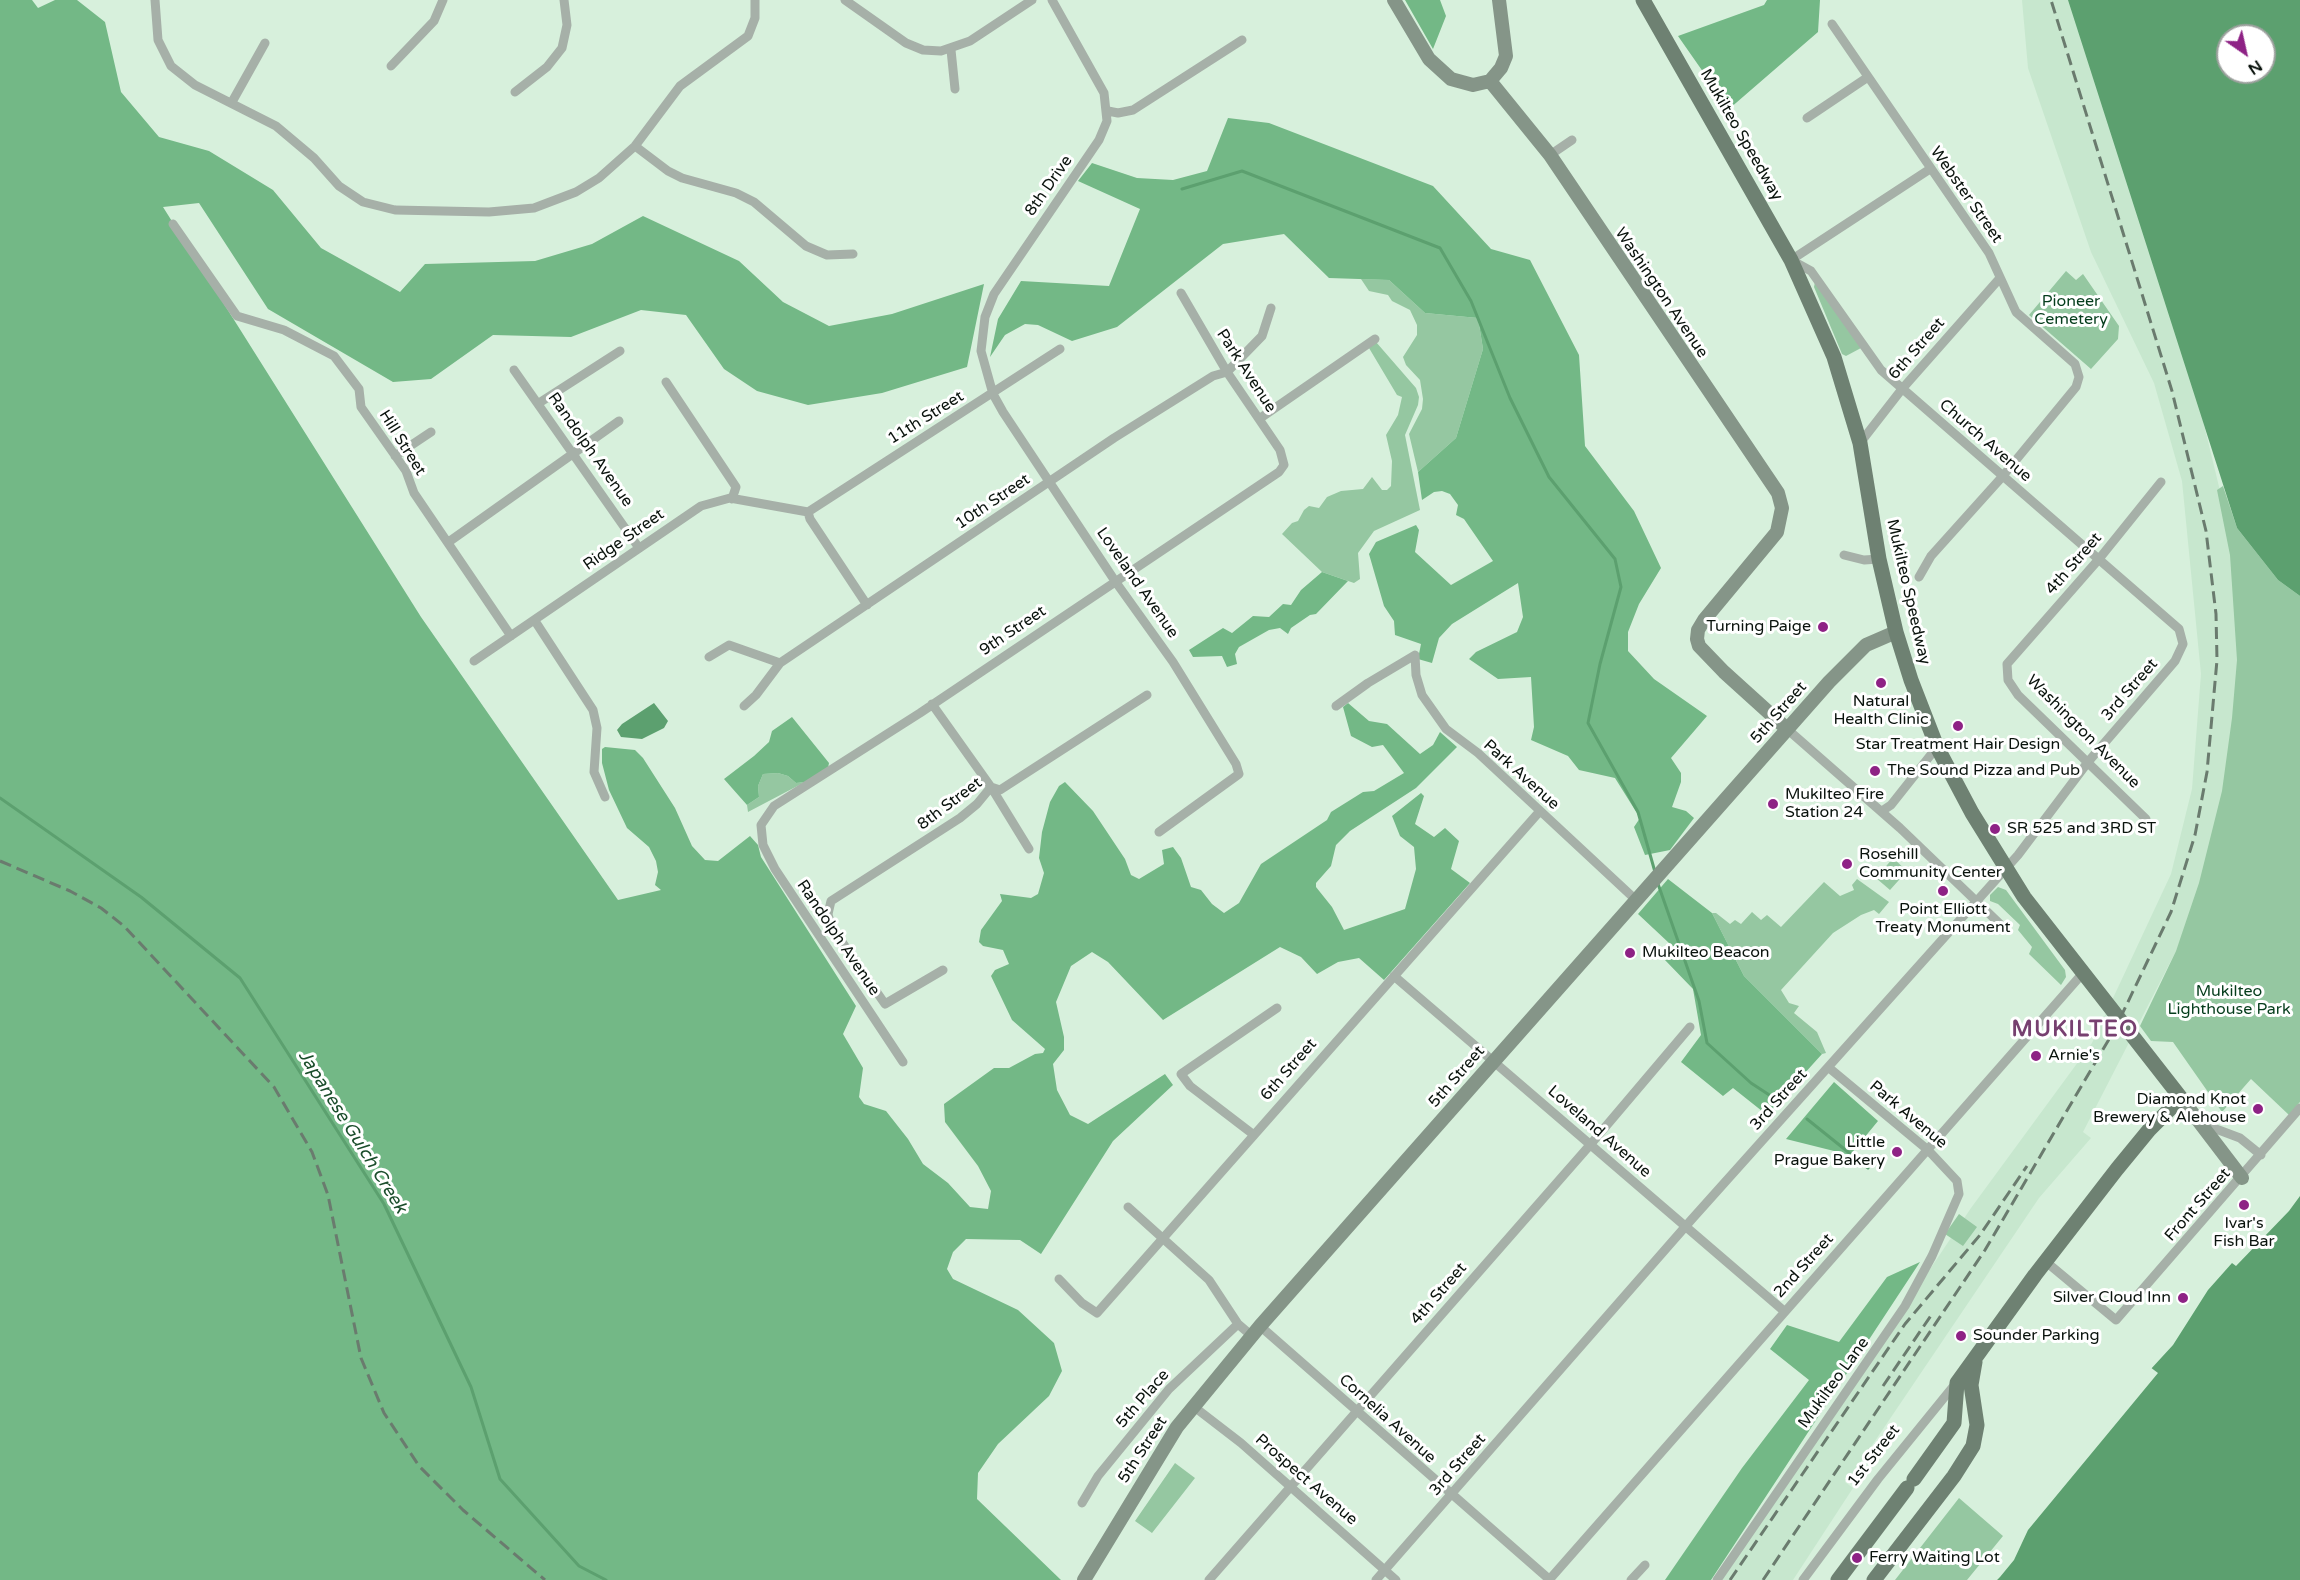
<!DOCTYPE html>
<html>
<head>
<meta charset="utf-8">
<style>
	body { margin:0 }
	#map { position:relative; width:2300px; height:1580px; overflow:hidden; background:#d7f0dc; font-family:"Varela Round",sans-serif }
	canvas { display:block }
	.north { position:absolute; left:2216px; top:24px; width:60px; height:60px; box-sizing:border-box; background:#fff; border:2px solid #9da19e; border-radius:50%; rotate:146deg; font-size:16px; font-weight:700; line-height:24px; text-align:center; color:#0a130d }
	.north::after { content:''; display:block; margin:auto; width:21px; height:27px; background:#8e2285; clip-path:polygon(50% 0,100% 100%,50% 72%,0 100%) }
</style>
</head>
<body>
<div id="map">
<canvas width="2300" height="1580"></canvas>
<div class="north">N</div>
</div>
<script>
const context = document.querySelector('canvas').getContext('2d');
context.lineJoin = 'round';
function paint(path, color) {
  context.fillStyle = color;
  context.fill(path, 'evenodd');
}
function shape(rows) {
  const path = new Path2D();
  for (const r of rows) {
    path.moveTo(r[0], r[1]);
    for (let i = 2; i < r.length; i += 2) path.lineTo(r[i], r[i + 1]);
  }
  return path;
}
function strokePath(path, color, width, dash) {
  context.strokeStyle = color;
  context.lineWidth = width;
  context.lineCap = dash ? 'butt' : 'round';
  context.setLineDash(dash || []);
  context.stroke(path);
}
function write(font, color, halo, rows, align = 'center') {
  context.font = font + ' "Varela Round",sans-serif';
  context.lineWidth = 6;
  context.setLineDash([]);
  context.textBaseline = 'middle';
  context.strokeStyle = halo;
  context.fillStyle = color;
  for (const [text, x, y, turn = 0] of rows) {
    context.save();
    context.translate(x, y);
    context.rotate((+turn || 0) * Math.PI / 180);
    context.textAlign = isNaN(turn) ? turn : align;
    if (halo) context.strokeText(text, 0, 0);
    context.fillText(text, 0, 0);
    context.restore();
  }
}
const built = shape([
	[2022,0,2072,0,2198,400,2229,528,2241,642,2228,771,2203,882,2176,951,2083,1132,2091,1138,2039,1198,1850,1478,1848,1477,1845,1482,1853,1488,1793,1580,1722,1580,1971,1208,2092,1043,2171,874,2192,789,2201,674,2182,481,2154,383,2091,252,2028,68]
]);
const green = shape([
	[2066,271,2076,280,2083,274,2119,326,2118,339,2091,369,2029,315],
	[1361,279,1389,280,1425,313,1478,318,1483,349,1456,438,1418,472,1409,434,1422,409,1423,399,1420,380,1406,365,1403,357,1417,335,1417,325,1410,310,1392,301,1388,295,1369,291],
	[1815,282,1861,348,1846,356,1842,354,1814,287],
	[1376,342,1416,388,1419,397,1418,405,1405,435,1420,510,1374,531,1358,553,1360,579,1354,583,1322,572,1282,534,1292,523,1298,521,1304,510,1309,506,1319,508,1327,497,1341,491,1363,489,1372,477,1382,490,1387,490,1391,486,1392,461,1386,435,1398,415,1402,397,1397,395,1369,348],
	[2223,486,2237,528,2278,580,2300,596,2300,1102,2289,1115,2251,1079,2222,1112,2173,1042,2151,1041,2140,1026,2176,951,2199,883,2222,791,2232,718,2237,660,2230,555,2217,490],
	[778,773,788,776,796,783,805,782,748,812,747,805,759,797,758,786,763,774],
	[1893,858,1907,871,1890,890,1876,878],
	[1857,879,1889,902,1879,914,1874,910,1861,915,1833,933,1781,990,1789,1003,1799,1006,1794,1013,1817,1032,1826,1053,1822,1054,1744,976,1712,913,1716,913,1730,924,1735,920,1741,924,1752,912,1761,920,1767,915,1781,927,1824,882,1840,896,1854,890,1852,885],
	[1998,887,2006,890,2065,970,2066,977,2061,985,2029,954,2032,947,2018,930,2020,925,1998,904,1990,901,1990,895],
	[1959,1214,1977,1227,1963,1246,1945,1234],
	[1175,1463,1195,1478,1152,1533,1135,1521],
	[1959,1498,2003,1536,1967,1580,1895,1580]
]);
const forest = shape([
	[0,0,32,0,38,8,55,0,77,0,105,22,121,92,159,137,209,151,273,190,321,248,400,292,425,264,535,261,592,244,643,216,739,261,783,302,829,326,892,314,984,284,967,367,882,393,808,405,757,391,724,369,686,315,641,310,571,337,493,335,431,379,393,382,268,309,199,203,163,207,421,617,618,900,661,890,655,885,658,872,656,861,649,847,627,828,609,790,602,763,602,749,605,747,635,750,643,758,675,808,692,846,705,860,718,861,750,836,758,845,761,857,856,1006,843,1034,863,1068,859,1097,864,1104,886,1111,908,1139,923,1164,948,1183,970,1207,988,1209,991,1191,978,1166,945,1122,944,1104,994,1068,1009,1068,1035,1054,1043,1053,1045,1049,1012,1020,991,976,995,970,1009,964,1003,950,983,946,979,942,981,930,1002,901,1000,894,1031,898,1038,894,1044,873,1039,858,1042,832,1050,802,1059,786,1065,782,1093,811,1125,859,1131,875,1139,879,1164,864,1162,850,1173,847,1181,858,1191,887,1201,890,1212,904,1224,913,1239,903,1261,864,1327,820,1331,812,1363,792,1374,791,1404,773,1383,745,1372,747,1351,736,1343,707,1348,703,1369,721,1387,724,1420,754,1433,745,1440,732,1457,747,1416,788,1350,831,1336,845,1331,866,1316,883,1316,887,1332,907,1344,930,1405,909,1416,869,1414,847,1400,836,1392,816,1421,793,1424,796,1415,824,1434,837,1445,828,1459,841,1451,869,1470,883,1384,980,1359,958,1338,962,1317,974,1301,957,1280,947,1163,1020,1108,962,1092,952,1071,966,1056,1002,1064,1037,1064,1050,1053,1064,1057,1090,1070,1115,1088,1124,1165,1074,1173,1085,1113,1141,1041,1254,1020,1240,966,1239,953,1252,947,1269,953,1279,1018,1310,1054,1343,1062,1371,1049,1396,998,1444,978,1473,977,1499,1061,1580,0,1580],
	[1405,0,1440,0,1446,16,1433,49],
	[1767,0,1820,0,1818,32,1729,109,1678,36,1764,5],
	[1228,118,1269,123,1433,186,1491,249,1530,260,1579,355,1585,446,1634,511,1661,568,1639,604,1628,632,1628,651,1654,679,1707,716,1671,758,1681,773,1681,782,1672,807,1686,811,1694,818,1670,850,1645,855,1634,827,1640,818,1615,778,1579,770,1568,756,1531,740,1534,727,1531,677,1498,679,1469,659,1476,652,1517,632,1523,617,1518,583,1452,624,1439,638,1432,663,1418,659,1421,644,1395,635,1394,621,1384,606,1369,554,1376,542,1416,525,1419,530,1415,552,1451,585,1493,561,1464,519,1456,515,1458,505,1450,494,1442,491,1434,492,1422,500,1418,472,1456,438,1483,349,1478,318,1425,313,1389,280,1329,278,1284,234,1223,244,1117,327,1072,341,1038,325,1025,324,1005,335,990,357,998,319,1021,281,1109,286,1140,209,1078,181,1092,163,1137,178,1173,180,1207,171],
	[1322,572,1348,581,1316,614,1310,615,1291,628,1288,634,1280,628,1269,630,1239,647,1235,654,1237,664,1227,667,1222,656,1193,657,1189,650,1223,628,1232,633,1253,616,1269,617,1283,604,1291,605,1301,590],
	[792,717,829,763,828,768,805,782,796,783,788,776,778,773,763,774,758,786,759,797,747,805,724,779,754,756,769,742,772,731],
	[1668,879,1712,913,1744,976,1822,1054,1767,1115,1733,1088,1723,1096,1681,1062,1701,1035,1693,989,1664,959,1669,943,1638,914],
	[1834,1082,1878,1121,1850,1155,1786,1139],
	[1920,1262,1711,1580,1665,1580,1742,1468,1809,1380,1770,1349,1787,1325,1839,1342,1887,1277]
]);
const water = shape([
	[2068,0,2300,0,2300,596,2278,580,2237,528],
	[2228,36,2264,36,2264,72,2228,72],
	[654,703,668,721,664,728,642,739,621,737,617,730,622,724],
	[2300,1196,2300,1580,1974,1580,2124,1411,2150,1370,2173,1345,2208,1290,2232,1263,2236,1266,2289,1211]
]);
const pier = shape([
	[2150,1367,2158,1373,2028,1530,2014,1560,2000,1577,1997,1580,1971,1580,2122,1410]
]);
const stream = shape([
	[1182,189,1242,171,1440,248,1471,301,1510,398,1549,477,1615,559,1621,587,1600,664,1588,723,1638,812,1655,872],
	[0,798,141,897,240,978,384,1204,471,1387,500,1479,579,1566,606,1580],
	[1657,881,1699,1001,1707,1043,1751,1083,1777,1100],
	[1807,1119,1868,1168]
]);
const street = shape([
	[155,0,158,40,171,66,195,85,276,126,314,158,339,186,363,202,395,210,489,212,534,208,576,192,599,178,635,146,680,86,748,36,755,18,755,0],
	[845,0,906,43,923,50,941,51,970,41,1032,0],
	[1052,0,1104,93,1107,121,1099,140,994,294,985,317,981,351,993,394,1003,412,1115,581,1173,662,1236,764,1239,774,1159,832],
	[1832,24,1989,253,2016,312,2075,364,2079,377,2076,387,2002,477,1931,556,1919,577],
	[951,50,955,89],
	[391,66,434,21,443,0],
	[515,92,547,67,562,48,567,25,564,0],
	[232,102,265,43],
	[1108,111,1118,113,1133,110,1242,40],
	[1807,118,1868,77],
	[635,146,668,171,682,178,736,193,754,202,806,246,827,255,853,254],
	[1550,155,1572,140],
	[173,224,237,316,284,330,334,356,359,389,361,407,406,471,414,493,511,636],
	[514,370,639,548],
	[666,382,736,487,732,499],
	[539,403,620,351],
	[1259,419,1375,339],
	[1860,443,1902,389,2000,278],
	[395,456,431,432],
	[808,512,1060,349],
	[808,512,810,519,867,605],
	[450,541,619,421],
	[1844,555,1864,560,1879,559],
	[535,621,593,710,597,728,594,772,605,797],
	[709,657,729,645,780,663],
	[474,661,701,506,730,498,808,512],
	[932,704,991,787,1029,849],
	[744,706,756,695,780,663,1114,438,1213,376,1227,372,1262,336,1271,308],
	[1336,706,1368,683,1415,655,1416,675,1422,695,1446,729,1478,753,1636,900],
	[1787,729,1900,828,2001,925],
	[991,787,1000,790,1147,695],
	[1882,811,1891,805,1937,747],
	[2146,819,2018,695,2008,680,2007,664,2099,559,2161,482],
	[943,970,885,1004,831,926,828,914,831,901,960,818,977,804,991,787],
	[1394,976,1784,1311],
	[903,1062,775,869,763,845,761,825,774,806,920,713,1279,472,1284,465,1280,450,1227,372,1181,293],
	[2200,1123,2240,1138,2261,1155],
	[1254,1135,1190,1086,1181,1074,1277,1008],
	[1128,1207,1209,1280,1238,1324,1252,1336],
	[2045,1261,2116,1320,2300,1108],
	[1059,1279,1082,1303,1097,1313,1540,811],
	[1260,1326,1550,1580],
	[1193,1406,1241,1443,1396,1580],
	[1082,1503,1098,1476,1169,1389,1238,1324],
	[1209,1580,1590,1145,1690,1027],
	[1376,1580,1692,1219,2018,855,2088,762,2175,661,2183,644,2179,629,1881,370,1811,271,1791,260,1930,169],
	[1549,1580,2083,973],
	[1631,1580,1645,1565],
	[1717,1580,1905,1306,1932,1256,1959,1194,1957,1181,1928,1150,1828,1067],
	[1803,1580,1878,1479,1956,1383]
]);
const secondary = shape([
	[1394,0,1429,59,1451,79,1473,85,1490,81,1501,68,1506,56,1499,0],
	[1490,81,1550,155,1778,493,1782,508,1777,532,1704,620,1698,630,1697,639,1699,646,1724,672,1787,729],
	[2181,1098,2242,1178],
	[1084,1580,1177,1427,1260,1326,1829,682,1866,645,1896,632]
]);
const primary = shape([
	[1643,0,1791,260,1834,357,1860,443,1879,559,1896,632,1911,680,1937,747,1972,813,2024,897,2181,1098,2149,1130,2117,1169,2035,1275,1957,1383,1954,1423,1914,1479],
	[1838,1580,1907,1488],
	[1874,1580,1954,1476,1973,1446,1977,1425,1971,1385,1975,1362]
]);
const rail = shape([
	[0,861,70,891,101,908,124,926,274,1087,312,1152,328,1195,361,1358,384,1413,419,1466,463,1510,545,1580],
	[1883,1386,1932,1314],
	[1730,1580,1905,1324,1980,1235,2027,1166],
	[1763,1580,1985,1250,2115,1029,2171,912,2195,835,2207,772,2217,660,2216,614,2206,531,2172,391,2051,0]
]);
const markers = [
	[1823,627,6,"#8e2285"],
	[1881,683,6,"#8e2285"],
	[1958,726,6,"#8e2285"],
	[1875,771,6,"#8e2285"],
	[1773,804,6,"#8e2285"],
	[1995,829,6,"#8e2285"],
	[1847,864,6,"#8e2285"],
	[1943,891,6,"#8e2285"],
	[1630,953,6,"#8e2285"],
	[2036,1056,6,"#8e2285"],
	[2258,1109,6,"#8e2285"],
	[1897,1152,6,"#8e2285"],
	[2244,1205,6,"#8e2285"],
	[2183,1298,6,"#8e2285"],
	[1961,1336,6,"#8e2285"],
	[1857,1558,6,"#8e2285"]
];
const streetNames = [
	["Mukilteo Speedway",1741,135,60],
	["8th Drive",1049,186,-55],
	["Webster Street",1966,195,55],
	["Washington Avenue",1661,293,56],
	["6th Street",1917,349,-49],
	["Park Avenue",1246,371,57],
	["11th Street",926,418,-32],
	["Church Avenue",1985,441,41],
	["Hill Street",402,443,58],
	["Randolph Avenue",590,450,55],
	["10th Street",993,502,-34],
	["Ridge Street",624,540,-35],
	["4th Street",2074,564,-49],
	["Loveland Avenue",1137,583,55],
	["Mukilteo Speedway",1908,592,77],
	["9th Street",1013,631,-34],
	["3rd Street",2130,690,-49],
	["5th Street",1779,713,-49],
	["Washington Avenue",2083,732,45],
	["Park Avenue",1521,775,42],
	["8th Street",950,804,-37],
	["Randolph Avenue",838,938,56],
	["6th Street",1289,1070,-49],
	["5th Street",1457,1077,-49],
	["3rd Street",1779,1100,-48],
	["Park Avenue",1908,1115,40],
	["Loveland Avenue",1599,1132,41],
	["Front Street",2198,1205,-49],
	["2nd Street",1804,1266,-48],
	["4th Street",1439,1294,-49],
	["Mukilteo Lane",1834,1383,-54],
	["5th Place",1143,1399,-49],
	["Cornelia Avenue",1387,1419,42],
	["5th Street",1143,1450,-57],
	["1st Street",1874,1456,-52],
	["3rd Street",1458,1465,-49],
	["Prospect Avenue",1306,1480,41]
];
const parkNames = [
	["Pioneer",2071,302],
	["Cemetery",2071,320],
	["Mukilteo",2229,992],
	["Lighthouse Park",2229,1010]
];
const poiNames = [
	["Turning Paige",1811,627,"right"],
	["Natural",1881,702,"center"],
	["Health Clinic",1881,720,"center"],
	["Star Treatment Hair Design",1958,745,"center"],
	["The Sound Pizza and Pub",1887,771],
	["Mukilteo Fire",1785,795],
	["Station 24",1785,813],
	["SR 525 and 3RD ST",2007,829],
	["Rosehill",1859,855],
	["Community Center",1859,873],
	["Point Elliott",1943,910,"center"],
	["Treaty Monument",1943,928,"center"],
	["Mukilteo Beacon",1642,953],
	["Arnie's",2048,1056],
	["Diamond Knot",2246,1100,"right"],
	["Brewery & Alehouse",2246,1118,"right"],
	["Little",1885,1143,"right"],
	["Prague Bakery",1885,1161,"right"],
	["Ivar's",2244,1224,"center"],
	["Fish Bar",2244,1242,"center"],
	["Silver Cloud Inn",2171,1298,"right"],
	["Sounder Parking",1973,1336],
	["Ferry Waiting Lot",1869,1558]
];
const waterNames = [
	["Japanese Gulch Creek",352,1132,58]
];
const districtNames = [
	["MUKILTEO",2075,1030]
];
paint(built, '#c7e7ce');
paint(green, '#95c7a1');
paint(forest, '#73b886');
paint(water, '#5ca06f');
paint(pier, '#d7f0dc');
strokePath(stream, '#5ca06f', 3);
strokePath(street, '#a6b0a8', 9);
strokePath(secondary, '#859588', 14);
strokePath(primary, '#6e8172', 15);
strokePath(rail, '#6a7b6e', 3, [12, 6]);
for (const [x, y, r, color] of markers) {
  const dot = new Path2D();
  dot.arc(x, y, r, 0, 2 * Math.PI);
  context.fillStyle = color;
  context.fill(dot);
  strokePath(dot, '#fff', 2);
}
write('16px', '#0a130d', '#fff', streetNames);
write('16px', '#053d1c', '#fff', parkNames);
write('16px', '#0a130d', '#fff', poiNames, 'left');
write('italic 18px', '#1b4e2c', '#fff', waterNames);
context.letterSpacing = '1.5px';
write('bold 22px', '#774070', '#fff', districtNames);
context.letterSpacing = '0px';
</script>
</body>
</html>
